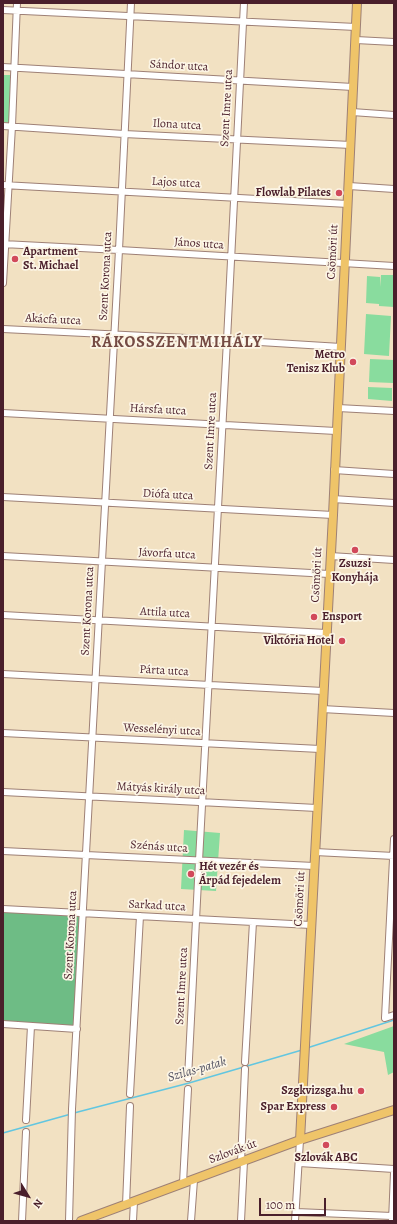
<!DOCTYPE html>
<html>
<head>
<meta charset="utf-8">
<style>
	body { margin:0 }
	#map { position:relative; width:397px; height:1224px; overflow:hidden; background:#f2e1c2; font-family:Alegreya,serif }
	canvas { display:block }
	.frame { position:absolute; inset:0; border:4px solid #4a1f2b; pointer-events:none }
	.north { position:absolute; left:8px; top:1176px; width:40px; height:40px; -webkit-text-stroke:3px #fcf5e5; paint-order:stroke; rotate:127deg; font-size:11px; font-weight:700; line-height:16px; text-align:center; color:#4a1f2b }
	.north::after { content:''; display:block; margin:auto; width:14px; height:18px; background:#4a1f2b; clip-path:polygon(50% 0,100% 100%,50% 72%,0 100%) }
	.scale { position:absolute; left:259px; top:1198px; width:67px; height:18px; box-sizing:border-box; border:2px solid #4a1f2b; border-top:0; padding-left:5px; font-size:12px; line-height:14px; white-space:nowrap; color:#4a1f2b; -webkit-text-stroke:3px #fcf5e5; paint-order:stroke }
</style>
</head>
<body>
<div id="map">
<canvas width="397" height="1224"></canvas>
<div class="frame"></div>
<div class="north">N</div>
<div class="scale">100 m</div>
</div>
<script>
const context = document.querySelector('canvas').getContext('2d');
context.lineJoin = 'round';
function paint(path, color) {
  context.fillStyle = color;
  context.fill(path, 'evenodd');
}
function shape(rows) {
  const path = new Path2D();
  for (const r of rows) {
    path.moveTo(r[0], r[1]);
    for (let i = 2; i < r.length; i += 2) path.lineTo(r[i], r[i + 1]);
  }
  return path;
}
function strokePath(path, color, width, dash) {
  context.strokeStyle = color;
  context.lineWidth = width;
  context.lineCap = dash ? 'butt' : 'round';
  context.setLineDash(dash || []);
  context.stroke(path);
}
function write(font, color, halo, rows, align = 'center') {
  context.font = font + ' Alegreya,serif';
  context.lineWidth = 3.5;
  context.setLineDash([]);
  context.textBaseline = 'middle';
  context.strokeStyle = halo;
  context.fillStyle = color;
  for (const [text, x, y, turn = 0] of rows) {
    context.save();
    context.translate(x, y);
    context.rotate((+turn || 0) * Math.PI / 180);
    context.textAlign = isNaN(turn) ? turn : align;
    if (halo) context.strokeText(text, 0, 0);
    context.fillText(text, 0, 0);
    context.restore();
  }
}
const green = shape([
	[3,75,11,75,9,123,3,122],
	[381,275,394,275,394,307,379,306,379,304,366,303,367,276,380,277,380,287],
	[366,314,391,316,389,356,364,354],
	[370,359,394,360,393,383,369,382],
	[368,387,392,388,392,401,368,399],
	[184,830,220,833,216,891,181,889],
	[394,1026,394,1072,388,1075,384,1052,344,1044]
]);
const forest = shape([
	[3,909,83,913,77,1029,3,1024]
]);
const stream = shape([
	[307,1048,394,1020],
	[74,1113,189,1083,302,1050],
	[3,1133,71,1114]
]);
const minor = shape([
	[3,10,356,27],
	[356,40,394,42],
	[3,67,353,87],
	[352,112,394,115],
	[3,126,124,134,351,145],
	[3,185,348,204],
	[349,186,394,189],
	[3,244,119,250,394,266],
	[3,283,12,126,17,3],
	[3,329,227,340,341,347],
	[338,408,394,411],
	[3,413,336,431],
	[334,470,394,474],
	[3,497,333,515],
	[333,499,394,503],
	[3,556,329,574],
	[330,556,394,560],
	[3,615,326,633],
	[3,674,323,691],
	[322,709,394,713],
	[3,733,320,749],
	[3,792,317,808],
	[394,839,385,1018,394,1015],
	[3,851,314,866],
	[315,852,394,856],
	[3,909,311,925],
	[3,1024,77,1029],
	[245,1062,253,922],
	[188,1078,199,861,227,340,244,3],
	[130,1094,140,916],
	[26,1120,31,1026],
	[241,1162,245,1069],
	[299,1163,394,1169],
	[183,1183,188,1089],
	[126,1205,130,1106],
	[296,1212,392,1216],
	[22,1221,26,1132],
	[69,1221,72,1109,119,250,131,3],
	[133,1221,134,1201],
	[191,1221,194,1180],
	[241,1221,244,1161],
	[295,1221,300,1140],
	[392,1221,394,1173]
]);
const major = shape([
	[300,1140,333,515,357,3],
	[81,1221,300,1140,394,1110]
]);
const markers = [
	[339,193,4,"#d1495b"],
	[15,259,4,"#d1495b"],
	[353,362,4,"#d1495b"],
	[355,550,4,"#d1495b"],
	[314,617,4,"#d1495b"],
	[342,641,4,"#d1495b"],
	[191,874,4,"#d1495b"],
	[361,1091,4,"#d1495b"],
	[334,1107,4,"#d1495b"],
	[326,1145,4,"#d1495b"]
];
const streetNames = [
	["Sándor utca",179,66,3],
	["Szent Imre utca",227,108,-87],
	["Ilona utca",177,125,3],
	["Lajos utca",176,183,3],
	["János utca",199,244,4],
	["Csömöri út",333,252,-87],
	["Szent Korona utca",106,276,-87],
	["Akácfa utca",53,320,3],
	["Hársfa utca",158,410,3],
	["Szent Imre utca",211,431,-87],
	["Diófa utca",168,495,3],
	["Jávorfa utca",167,554,3],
	["Csömöri út",317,575,-87],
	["Szent Korona utca",88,611,-87],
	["Attila utca",165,613,3],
	["Párta utca",164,671,3],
	["Wesselényi utca",162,730,3],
	["Mátyás király utca",161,789,3],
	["Szénás utca",159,847,4],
	["Csömöri út",300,899,-87],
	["Sarkad utca",157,906,3],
	["Szent Korona utca",71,935,-87],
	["Szent Imre utca",182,986,-87],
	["Szlovák út",233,1152,-20]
];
const poiNames = [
	["Flowlab Pilates",331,193],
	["Apartment",23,252,"left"],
	["St. Michael",23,266,"left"],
	["Metro",345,355],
	["Tenisz Klub",345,369],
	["Zsuzsi",355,564,"center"],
	["Konyhája",355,578,"center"],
	["Ensport",322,617,"left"],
	["Viktória Hotel",334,641],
	["Hét vezér és",199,867,"left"],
	["Árpád fejedelem",199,881,"left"],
	["Szgkvizsga.hu",353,1091],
	["Spar Express",326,1107],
	["Szlovák ABC",326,1158,"center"]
];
const waterNames = [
	["Szilas-patak",197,1070,-16]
];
const districtNames = [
	["RÁKOSSZENTMIHÁLY",177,343]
];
paint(green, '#89dc9e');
paint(forest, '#6ebc85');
strokePath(stream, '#62c6e0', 1.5);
strokePath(minor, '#9e8076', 8);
strokePath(major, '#9e8076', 10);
strokePath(minor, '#fff', 6);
strokePath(major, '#efc469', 8);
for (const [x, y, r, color] of markers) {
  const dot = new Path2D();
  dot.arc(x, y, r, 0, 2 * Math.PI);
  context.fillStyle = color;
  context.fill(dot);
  strokePath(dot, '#fcf5e5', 1.5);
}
write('12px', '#4a1f2b', '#fcf5e5', streetNames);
write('bold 12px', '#4a1f2b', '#fcf5e5', poiNames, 'right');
write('italic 13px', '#515161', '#fcf5e5', waterNames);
context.letterSpacing = '1px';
write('bold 16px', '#754b44', '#fcf5e5', districtNames);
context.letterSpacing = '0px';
</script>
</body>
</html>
